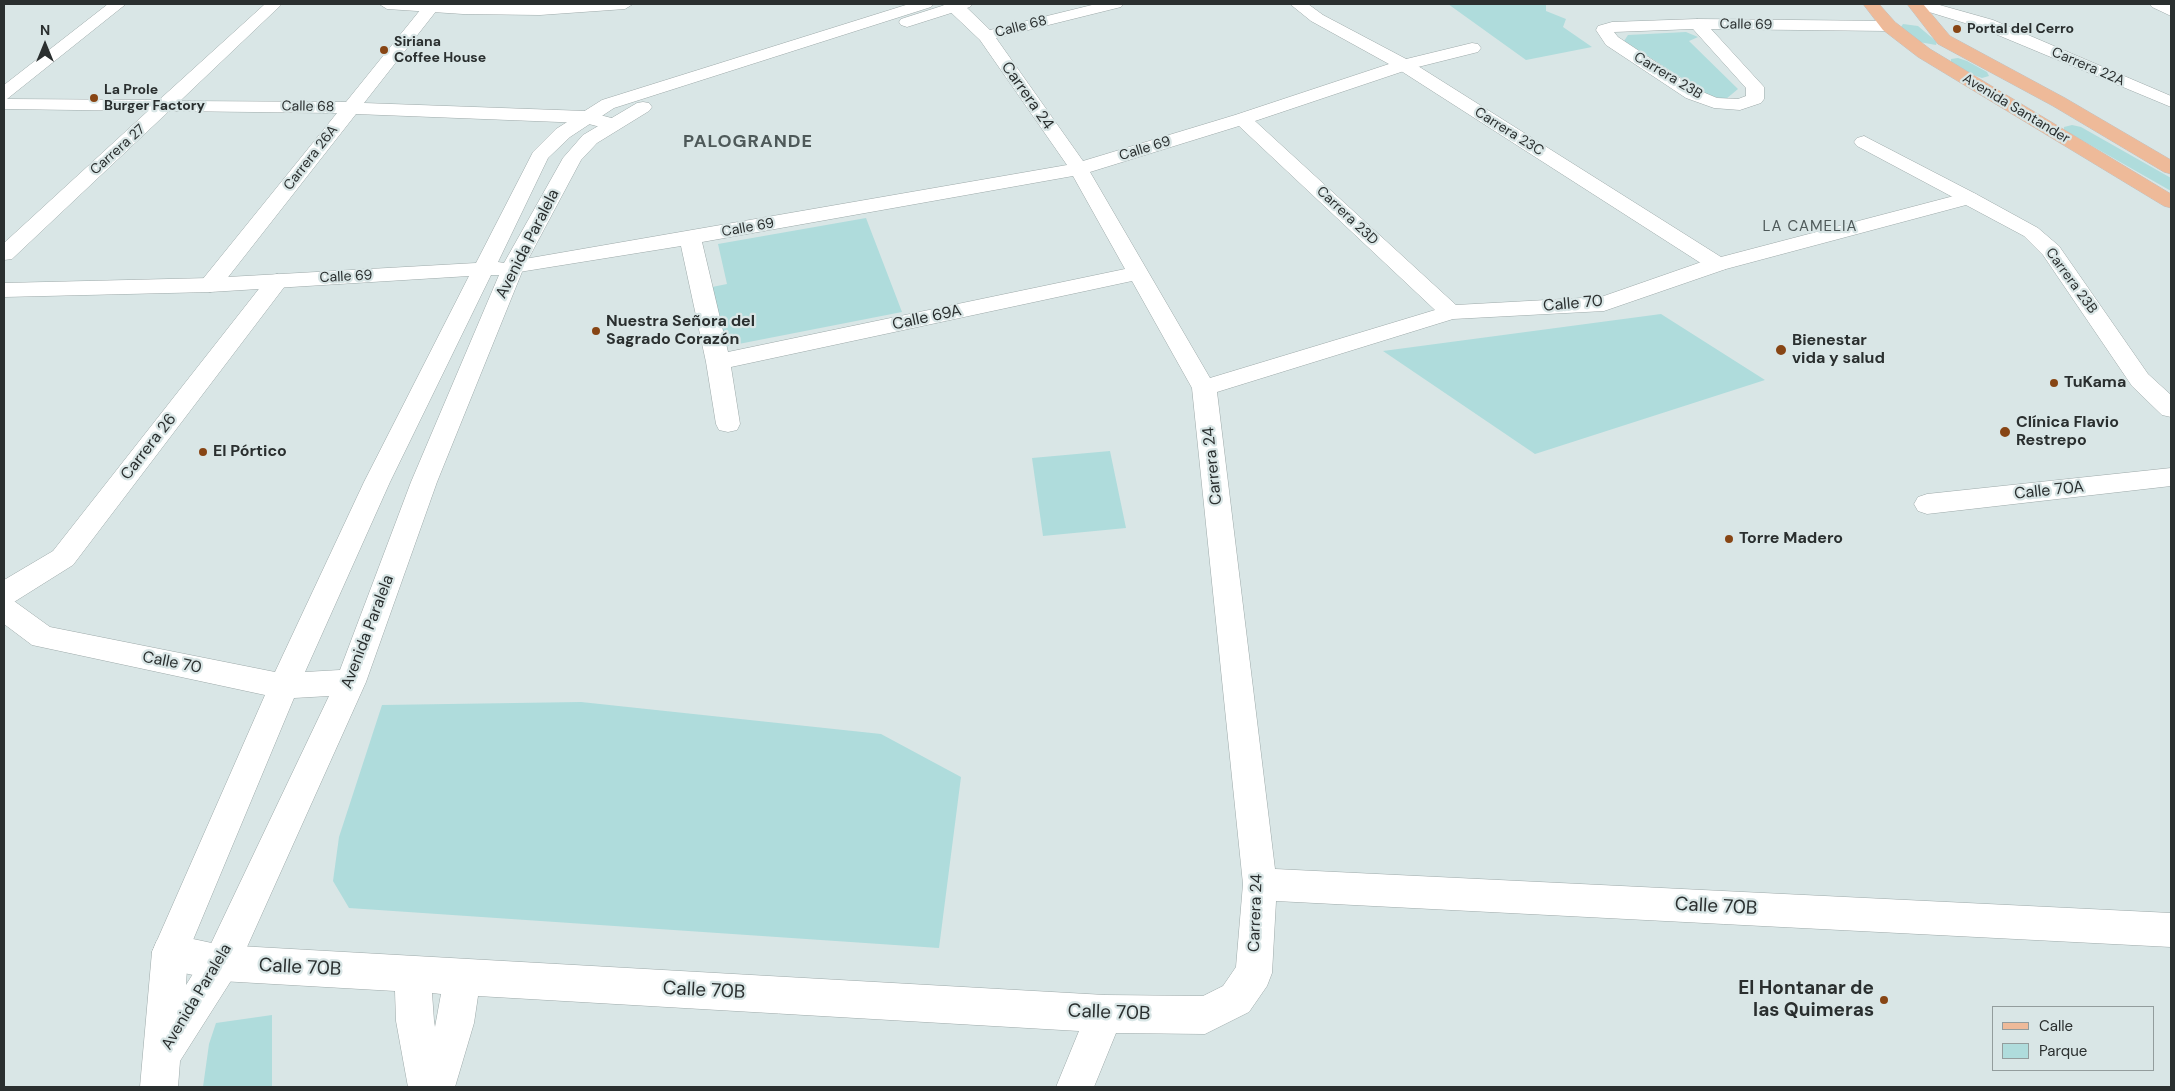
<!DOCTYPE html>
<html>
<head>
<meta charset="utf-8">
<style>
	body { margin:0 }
	#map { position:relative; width:2175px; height:1091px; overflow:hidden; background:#d9e6e6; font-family:"DM Sans",sans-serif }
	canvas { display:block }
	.frame { position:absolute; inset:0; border:5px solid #2a2f2f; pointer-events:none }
	.legend { position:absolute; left:1992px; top:1006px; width:162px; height:65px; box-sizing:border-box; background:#d9e6e6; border:1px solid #939d9d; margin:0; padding:6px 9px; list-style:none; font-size:15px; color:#2a2f2f }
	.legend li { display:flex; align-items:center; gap:10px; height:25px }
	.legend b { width:25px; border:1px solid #939d9d }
	.north { position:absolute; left:20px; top:20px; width:50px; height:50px; -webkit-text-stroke:4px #d9e6e6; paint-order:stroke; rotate:0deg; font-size:14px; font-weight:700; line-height:20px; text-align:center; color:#2a2f2f }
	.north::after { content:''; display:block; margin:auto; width:18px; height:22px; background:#2a2f2f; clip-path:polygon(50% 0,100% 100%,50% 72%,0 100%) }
</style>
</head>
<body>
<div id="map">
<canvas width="2175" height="1091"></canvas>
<div class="frame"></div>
<ul class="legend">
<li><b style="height:6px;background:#eeba99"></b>Calle</li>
<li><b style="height:14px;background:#afdcdc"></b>Parque</li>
</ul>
<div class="north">N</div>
</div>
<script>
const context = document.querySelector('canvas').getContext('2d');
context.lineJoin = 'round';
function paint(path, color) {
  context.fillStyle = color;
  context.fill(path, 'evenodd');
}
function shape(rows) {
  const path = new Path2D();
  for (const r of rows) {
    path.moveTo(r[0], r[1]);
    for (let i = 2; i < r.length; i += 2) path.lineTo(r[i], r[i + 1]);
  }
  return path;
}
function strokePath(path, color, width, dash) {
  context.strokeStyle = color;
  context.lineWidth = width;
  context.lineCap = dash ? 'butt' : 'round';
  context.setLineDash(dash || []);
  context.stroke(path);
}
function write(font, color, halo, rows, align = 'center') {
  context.font = font + ' "DM Sans",sans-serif';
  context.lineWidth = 4.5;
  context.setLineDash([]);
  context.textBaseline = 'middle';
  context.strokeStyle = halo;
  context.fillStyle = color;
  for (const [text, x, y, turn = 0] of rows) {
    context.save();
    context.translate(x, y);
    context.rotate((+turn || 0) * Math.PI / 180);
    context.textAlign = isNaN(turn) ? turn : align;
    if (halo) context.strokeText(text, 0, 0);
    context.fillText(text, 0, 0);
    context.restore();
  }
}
const green = shape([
	[1448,4,1546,4,1546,11,1566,19,1563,27,1592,47,1526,60],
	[1903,24,1918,26,1937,42,1936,45,1919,42,1901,27],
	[1686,32,1698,37,1689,41,1738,89,1726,99,1710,96,1624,41,1628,35],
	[1958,58,1967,61,1987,72,1989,76,1982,78,1973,75,1951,62,1951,59],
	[2072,125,2081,127,2171,178,2171,191,2064,130,2064,127],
	[866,218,902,312,713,349,702,289,727,284,718,244],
	[1661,314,1765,380,1535,454,1383,351],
	[1110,451,1126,528,1043,536,1032,458],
	[581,702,881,734,961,777,939,948,349,908,333,881,339,837,382,705],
	[272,1015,272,1087,203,1087,209,1044,216,1023]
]);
const minor = shape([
	[108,4,126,4,7,99,159,100,265,4,282,4,180,101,346,102,425,4,437,4,439,7,437,10,364,103,585,111,619,120,621,124,619,128,612,130,585,123,356,114,218,290,210,292,202,290,199,285,202,280,337,113,169,111,12,259,4,260,4,243,148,111,4,109,4,85,108,4],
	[942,4,963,4,990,30,1096,4,1123,4,1121,7,996,38,1083,161,1235,115,1398,61,1472,43,1478,44,1481,48,1478,52,1410,69,1255,121,1456,305,1601,297,1710,259,1718,258,1726,259,1729,264,1726,269,1604,311,1453,319,1217,392,1275,869,2171,913,2171,947,1276,901,1272,973,1267,986,1249,1012,1205,1034,1116,1033,1094,1087,1056,1087,1079,1031,478,996,474,1023,455,1087,408,1087,396,1021,395,991,221,981,170,970,157,964,152,952,157,940,170,934,221,945,1105,995,1203,996,1223,986,1236,967,1243,884,1192,388,1132,281,731,367,740,424,737,430,728,432,719,430,716,424,706,362,681,246,513,273,505,272,502,267,505,262,513,261,1067,165,980,40,942,4],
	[1239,126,1435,310,1210,378,1090,172,1239,126],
	[1073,176,1125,269,728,352,702,242,1073,176],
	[432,993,441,994,435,1027,434,1021,432,993],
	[1911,4,1936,4,1993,20,2171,96,2171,107,1981,28,1913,7,1911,4],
	[1697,19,1889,21,1895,22,1897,26,1895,30,1889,31,1711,29,1764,87,1764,99,1761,103,1740,110,1714,108,1686,98,1606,45,1596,30,1598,26,1612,22,1697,19],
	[1693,29,1746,88,1746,96,1738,99,1717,98,1698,90,1618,37,1614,32,1693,29],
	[1864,136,1976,194,1979,198,1976,202,1969,204,1962,202,1857,146,1854,142,1857,138,1864,136],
	[277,274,285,276,288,281,285,286,73,565,14,602,4,605,4,580,53,551,269,276,277,274],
	[2171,468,2171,486,1927,514,1918,511,1914,504,1918,497,1927,494,2171,468]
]);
const tertiary = shape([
	[379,4,540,5,633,4,625,9,540,15,463,14,387,9,379,4],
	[909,4,933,4,931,7,614,108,570,137,548,158,498,262,504,263,563,158,583,135,637,103,643,102,649,103,652,107,649,111,597,143,581,160,524,267,437,482,366,682,234,976,180,1061,178,1087,140,1087,152,952,265,695,32,645,4,624,4,598,14,601,50,627,275,672,364,482,469,276,210,292,4,297,4,283,210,278,476,263,533,152,556,129,602,100,909,4],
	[491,275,499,275,411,482,340,670,305,672,390,482,491,275],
	[329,696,208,950,186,985,188,952,294,698,329,696],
	[948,4,972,4,970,7,907,27,901,25,899,22,901,19,948,4],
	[1290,4,1308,4,1323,15,1410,61,1721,257,1969,192,1976,194,2038,228,2059,246,2148,374,2171,395,2171,417,2162,415,2132,386,2043,255,2024,236,1966,205,1726,269,1718,270,1710,269,1398,69,1311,21,1290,4],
	[2150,4,2171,5,2171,16,2152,7,2150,4]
]);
const primary = shape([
	[1863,4,1879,4,1895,22,1930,49,2171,194,2171,208,2164,206,1918,57,1883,30,1863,4],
	[1907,4,1923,4,1950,36,2065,98,2171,160,2171,174,2164,172,2053,106,1938,44,1907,4]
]);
const markers = [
	[1957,29,5,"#874514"],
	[384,50,5,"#874514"],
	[94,98,5,"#874514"],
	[596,331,5,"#874514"],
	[1781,350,6,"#874514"],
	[2054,383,5,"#874514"],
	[2005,432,6,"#874514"],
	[203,452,5,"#874514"],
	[1729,539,5,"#874514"],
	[1884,1000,5,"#874514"]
];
const farStreetnames = [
	["Calle 69",1746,25,1],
	["Calle 68",1021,27,-14],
	["Carrera 22A",2088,67,23],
	["Carrera 23B",1668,76,31],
	["Calle 68",308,107,1],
	["Avenida Santander",2016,109,31],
	["Carrera 23C",1509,132,32],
	["Calle 69",1145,149,-17],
	["Carrera 27",118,150,-42],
	["Carrera 26A",311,158,-52],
	["Carrera 23D",1347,216,43],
	["Calle 69",748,228,-10],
	["Calle 69",346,277,-3],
	["Carrera 23B",2071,281,54]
];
const farPoinames = [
	["Portal del Cerro",1967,29],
	["Siriana",394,42],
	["Coffee House",394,58],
	["La Prole",104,90],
	["Burger Factory",104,106]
];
const farNeighbourhoodnames = [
	["LA CAMELIA",1810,227]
];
const streetNames = [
	["Carrera 24",1027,96,55],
	["Avenida Paralela",528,244,-63],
	["Calle 70",1573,304,-5],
	["Calle 69A",927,318,-12],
	["Carrera 26",149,447,-52],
	["Carrera 24",1213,466,-96],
	["Calle 70A",2049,491,-6],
	["Avenida Paralela",368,632,-69],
	["Calle 70",172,663,11],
	["Carrera 24",1256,913,-88],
	["Avenida Paralela",197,997,-59]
];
const poiNames = [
	["Nuestra Señora del",606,322],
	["Sagrado Corazón",606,340],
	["Bienestar",1792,341],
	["vida y salud",1792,359],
	["TuKama",2064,383],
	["Clínica Flavio",2016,423],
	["Restrepo",2016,441],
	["El Pórtico",213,452],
	["Torre Madero",1739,539]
];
const farDistrictnames = [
	["PALOGRANDE",748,142]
];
const nearStreetnames = [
	["Calle 70B",1716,907,3],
	["Calle 70B",300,968,3],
	["Calle 70B",704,991,3],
	["Calle 70B",1109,1013,2]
];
const nearPoinames = [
	["El Hontanar de",1874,989],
	["las Quimeras",1874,1011]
];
paint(green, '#afdcdc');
strokePath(minor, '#9da9a9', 1);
strokePath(tertiary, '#9da9a9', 1);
strokePath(primary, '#bfc1c1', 1);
paint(minor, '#fff');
paint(tertiary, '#fff');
paint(primary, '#eeba99');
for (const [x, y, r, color] of markers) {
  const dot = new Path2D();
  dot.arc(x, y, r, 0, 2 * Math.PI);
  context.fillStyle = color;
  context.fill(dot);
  strokePath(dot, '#d9e6e6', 2);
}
write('14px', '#2a2f2f', '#d9e6e6', farStreetnames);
write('bold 14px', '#2a2f2f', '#d9e6e6', farPoinames, 'left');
context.letterSpacing = '1px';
write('15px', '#4e5959', '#d9e6e6', farNeighbourhoodnames);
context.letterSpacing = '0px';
write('16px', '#2a2f2f', '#d9e6e6', streetNames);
write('bold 16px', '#2a2f2f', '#d9e6e6', poiNames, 'left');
context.letterSpacing = '1px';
write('bold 18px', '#4e5959', '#d9e6e6', farDistrictnames);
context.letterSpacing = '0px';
write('19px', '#2a2f2f', '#d9e6e6', nearStreetnames);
write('bold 19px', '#2a2f2f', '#d9e6e6', nearPoinames, 'right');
</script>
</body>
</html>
